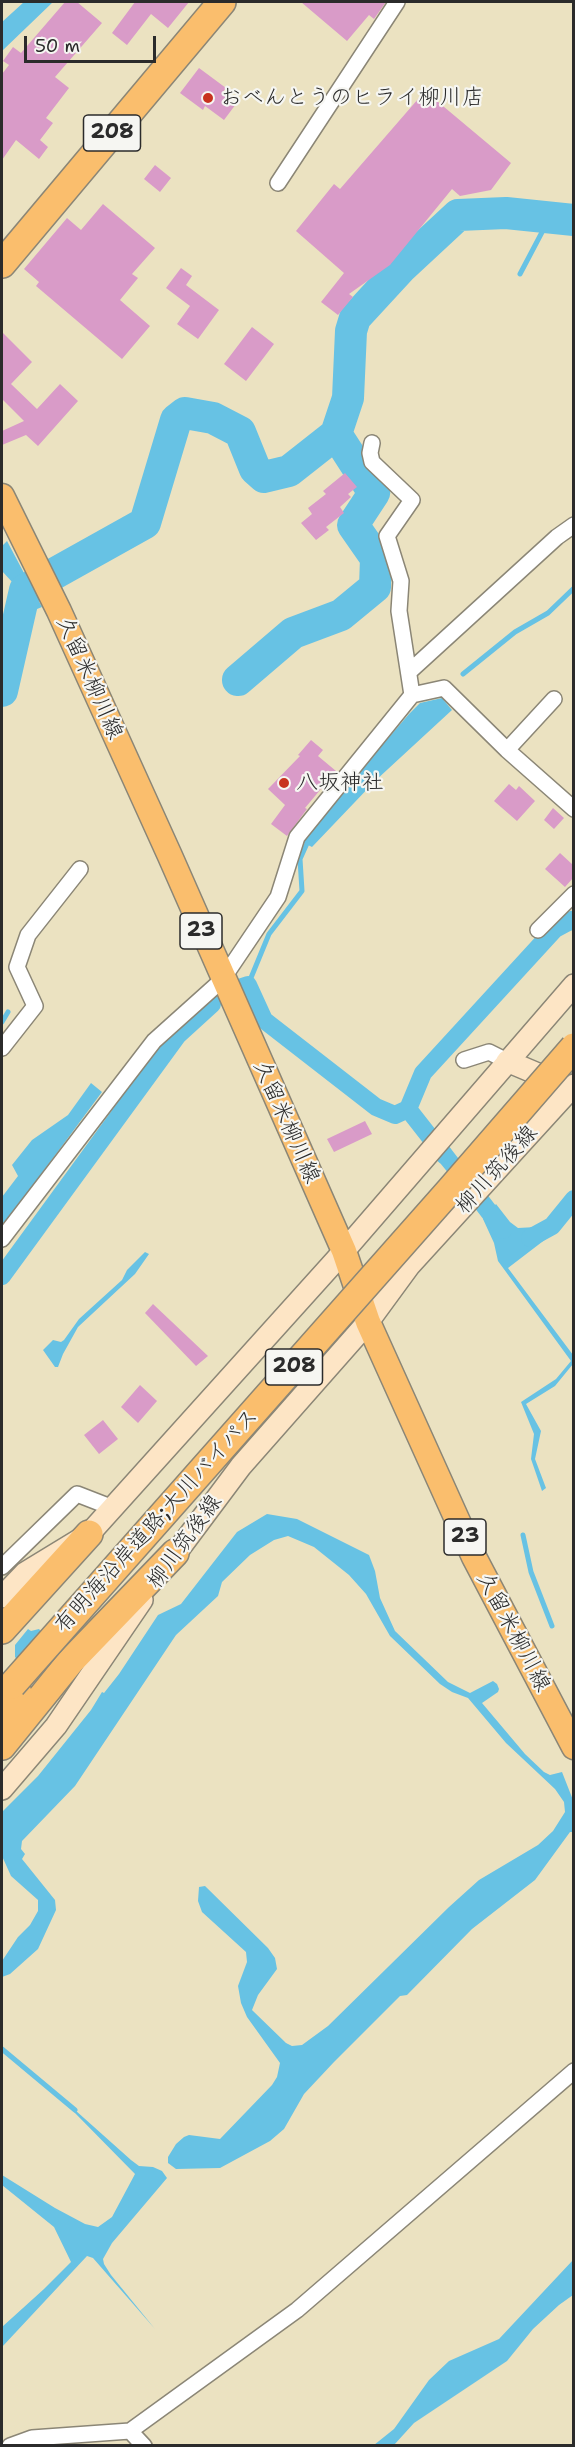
<!DOCTYPE html>
<html>
<head>
<meta charset="utf-8">
<style>
	body { margin:0 }
	#map { position:relative; width:575px; height:2447px; overflow:hidden; background:#ebe2c1; font-family:"Shantell Sans",sans-serif }
	canvas { display:block }
	.frame { position:absolute; inset:0; border:3px solid #2b2b2b; pointer-events:none }
	.scale { position:absolute; left:24px; top:36px; width:132px; height:27px; box-sizing:border-box; border:3px solid #2b2b2b; border-top:0; padding-left:8px; font-size:18px; line-height:21px; white-space:nowrap; color:#2b2b2b; -webkit-text-stroke:4px #f6f6f2; paint-order:stroke }
</style>
</head>
<body>
<div id="map">
<canvas width="575" height="2447"></canvas>
<div class="frame"></div>
<div class="scale">50 m</div>
</div>
<script>
const context = document.querySelector('canvas').getContext('2d');
context.lineJoin = 'round';
function paint(path, color) {
  context.fillStyle = color;
  context.fill(path, 'evenodd');
}
function shape(rows) {
  const path = new Path2D();
  for (const r of rows) {
    path.moveTo(r[0], r[1]);
    for (let i = 2; i < r.length; i += 2) path.lineTo(r[i], r[i + 1]);
  }
  return path;
}
function strokePath(path, color, width, dash) {
  context.strokeStyle = color;
  context.lineWidth = width;
  context.lineCap = dash ? 'butt' : 'round';
  context.setLineDash(dash || []);
  context.stroke(path);
}
function write(font, color, halo, rows, align = 'center') {
  context.font = font + ' "Shantell Sans","Klee One",sans-serif';
  context.lineWidth = 4.5;
  context.setLineDash([]);
  context.textBaseline = 'middle';
  context.strokeStyle = halo;
  context.fillStyle = color;
  for (const [text, x, y, turn = 0] of rows) {
    context.save();
    context.translate(x, y);
    context.rotate((+turn || 0) * Math.PI / 180);
    context.textAlign = isNaN(turn) ? turn : align;
    if (halo) context.strokeText(text, 0, 0);
    context.fillText(text, 0, 0);
    context.restore();
  }
}
const water = shape([
	[24,2,53,2,2,51,2,22],
	[7,541,42,607,27,613,13,682,2,681,2,635,13,583,2,571,2,546],
	[442,698,452,710,375,781,312,847,302,842,352,780,409,714,420,703],
	[91,1083,102,1092,2,1227,2,1197,18,1176,12,1165,32,1140,68,1115],
	[448,1145,475,1180,463,1191,436,1158],
	[496,1204,510,1222,518,1228,536,1227,545,1223,555,1232,508,1268,573,1355,573,1364,555,1386,526,1404,541,1431,535,1459,546,1488,542,1491,531,1459,534,1434,521,1402,556,1379,571,1361,498,1261,494,1243,483,1219],
	[145,1252,149,1254,135,1274,78,1327,63,1354,58,1367,55,1367,43,1350,53,1340,61,1342,64,1340,79,1319,122,1280,127,1270],
	[267,1514,297,1519,369,1555,375,1571,380,1598,395,1631,448,1682,470,1693,493,1681,497,1684,499,1689,498,1692,482,1703,525,1754,544,1772,550,1775,562,1772,573,1800,573,1832,570,1832,535,1880,472,1929,407,1995,400,1996,334,2062,304,2094,284,2129,270,2141,220,2168,176,2169,168,2163,168,2157,176,2144,184,2137,189,2135,220,2139,272,2085,277,2077,280,2063,247,2017,241,2003,238,1986,247,1962,246,1952,202,1912,198,1901,199,1887,205,1886,268,1948,275,1958,277,1969,258,1995,252,2010,286,2043,292,2046,302,2045,328,2026,449,1907,479,1880,538,1845,553,1831,565,1812,564,1802,555,1789,506,1743,468,1698,452,1692,440,1684,390,1636,366,1594,349,1575,314,1547,288,1536,274,1540,250,1555,222,1582,218,1596,176,1635,75,1786,22,1841,21,1849,25,1854,22,1859,55,1900,56,1910,38,1949,10,1974,2,1977,2,1961,18,1937,30,1925,38,1911,38,1900,11,1876,2,1856,2,1812,38,1776,91,1710,102,1692,104,1693,119,1674,158,1615,181,1604,237,1532],
	[28,1629,31,1631,39,1629,50,1642,28,1671,15,1657,15,1645],
	[75,2110,131,2160,139,2166,153,2167,162,2171,167,2178,112,2243,103,2259,104,2264,111,2275,155,2329,93,2258,87,2256,2,2347,2,2327,44,2289,71,2262,54,2227,2,2185,2,2175,55,2208,85,2224,98,2227,112,2217,135,2174,74,2112],
	[573,2260,573,2295,559,2305,533,2329,507,2361,414,2423,394,2445,374,2445,394,2429,429,2380,449,2361,499,2339]
]);
const stream = shape([
	[520,274,550,217],
	[463,674,515,632,548,613,574,588],
	[248,985,269,934,302,891,300,859,309,839],
	[2,1022,8,1012],
	[523,1535,531,1572,552,1626],
	[2,2049,75,2110]
]);
const canal = shape([
	[236,989,248,985,264,1020,376,1107,395,1115,408,1109,423,1073,555,929,572,920,574,922],
	[408,1109,444,1155],
	[467,1183,503,1230],
	[530,1238,552,1226,574,1199],
	[2,1276,178,1035,212,1004]
]);
const river = shape([
	[238,680,293,633,341,615,375,587,376,558,353,525,374,493,336,434],
	[2,691,25,590,145,523,176,420,185,413,213,418,240,432,255,469,264,477,289,471,336,434,348,398,351,331,355,318,402,267,458,215,506,213,574,220]
]);
const building = shape([
	[65,2,77,2,102,23,55,77,69,88,46,118,53,123,40,140,48,147,39,159,16,140,2,160,2,74,9,65,3,61,13,47,21,53],
	[135,2,189,2,168,28,151,14,127,45,112,33],
	[301,2,386,2,374,19,369,15,347,41],
	[199,68,226,88,222,93,236,104,224,120,205,106,203,110,180,93],
	[425,91,511,163,491,190,460,196,452,189,390,265,349,294,353,297,338,315,321,302,344,273,296,231,334,184,340,189],
	[155,165,171,178,160,192,144,179],
	[103,204,155,248,132,274,138,278,120,300,150,326,122,359,36,286,39,282,24,269,67,218,81,230],
	[181,268,192,276,186,285,219,310,198,339,177,324,190,306,166,288],
	[252,327,274,344,246,381,224,364],
	[2,332,32,362,11,384,37,409,60,384,78,401,38,446,26,435,2,445,2,431,24,421,2,399],
	[345,473,357,487,348,494,351,497,340,507,344,513,326,527,329,530,316,540,301,523,312,514,308,508,326,494,323,491],
	[311,740,323,750,318,756,336,771,305,808,307,809,287,836,271,824,285,805,268,789,300,756,298,755],
	[509,784,516,790,519,786,535,801,517,821,494,801],
	[553,808,564,818,554,829,544,820],
	[560,853,573,865,573,878,565,887,545,869],
	[365,1121,372,1134,334,1152,327,1139],
	[153,1304,208,1356,196,1366,145,1313],
	[140,1385,157,1401,138,1423,121,1407],
	[103,1420,118,1439,99,1454,84,1435]
]);
const street = shape([
	[278,183,397,2],
	[372,443,370,453,372,462,412,500,387,536,401,581,399,611,412,695],
	[409,672,557,537,574,525],
	[507,750,554,699],
	[538,930,574,894],
	[2,1048,35,1006,17,967,28,935,80,869],
	[464,1060,489,1052,507,1061],
	[2,1239,154,1041,222,980,278,897,297,837,412,695,444,688,507,750,574,809],
	[2,1567,77,1494,113,1508],
	[130,2431,144,2446],
	[10,2446,32,2438,130,2431,297,2310,574,2071]
]);
const secondary = shape([
	[507,1061,559,1083],
	[167,1565,241,1466,368,1322,409,1266,574,1085],
	[2,1597,25,1573,89,1534,344,1251,574,985],
	[2,1789,56,1726,142,1600]
]);
const primary = shape([
	[2,496,59,611,170,856,344,1251,368,1322,474,1557,574,1747]
]);
const highway = shape([
	[2,264,222,2],
	[2,1630,89,1534],
	[2,1711,18,1693],
	[2,1746,70,1662,175,1553]
]);
const highwayBridge = shape([
	[12,1685,450,1190,574,1047]
]);
const markers = [
	[208,98,6,"#c8321e"],
	[284,783,6,"#c8321e"]
];
const shields = [
	[112,133,57],
	[201,931,42],
	[294,1367,57],
	[465,1537,42]
];
const shieldNames = [
	["208",112,133],
	["23",201,931],
	["208",294,1367],
	["23",465,1537]
];
const poiNames = [
	["おべんとうのヒライ柳川店",220,98],
	["八坂神社",296,783]
];
const streetNames = [
	["久留米柳川線",89,678,66],
	["久留米柳川線",286,1122,66],
	["柳川筑後線",497,1170,-48],
	["有明海沿岸道路;大川バイパス",157,1521,-48],
	["柳川筑後線",185,1542,-54],
	["久留米柳川線",513,1632,62]
];
paint(water, '#67c2e4');
strokePath(stream, '#67c2e4', 5);
strokePath(canal, '#67c2e4', 18);
strokePath(river, '#67c2e4', 32);
paint(building, '#d99bc8');
strokePath(street, '#8b8676', 18);
strokePath(secondary, '#8b8676', 24);
strokePath(primary, '#8b8676', 27);
strokePath(highway, '#8b8676', 30);
strokePath(street, '#fff', 15);
strokePath(secondary, '#fde5c5', 21);
strokePath(primary, '#fabe6d', 24);
strokePath(highway, '#fabe6d', 27);
strokePath(highwayBridge, '#8b8676', 30, []);
strokePath(highwayBridge, '#fabe6d', 27);
for (const [x, y, r, color] of markers) {
  const dot = new Path2D();
  dot.arc(x, y, r, 0, 2 * Math.PI);
  context.fillStyle = color;
  context.fill(dot);
  strokePath(dot, '#f6f6f2', 2);
}
for (const [x, y, w] of shields) {
  const box = new Path2D();
  box.roundRect(x - w / 2, y - 18, w, 36, 4.5);
  context.fillStyle = '#f6f6f2';
  context.fill(box);
  strokePath(box, '#2b2b2b', 1.5);
}
write('bold 21px', '#2b2b2b', null, shieldNames);
write('22px', '#2b2b2b', '#f6f6f2', poiNames, 'left');
write('22px', '#2b2b2b', '#f6f6f2', streetNames);
</script>
</body>
</html>
